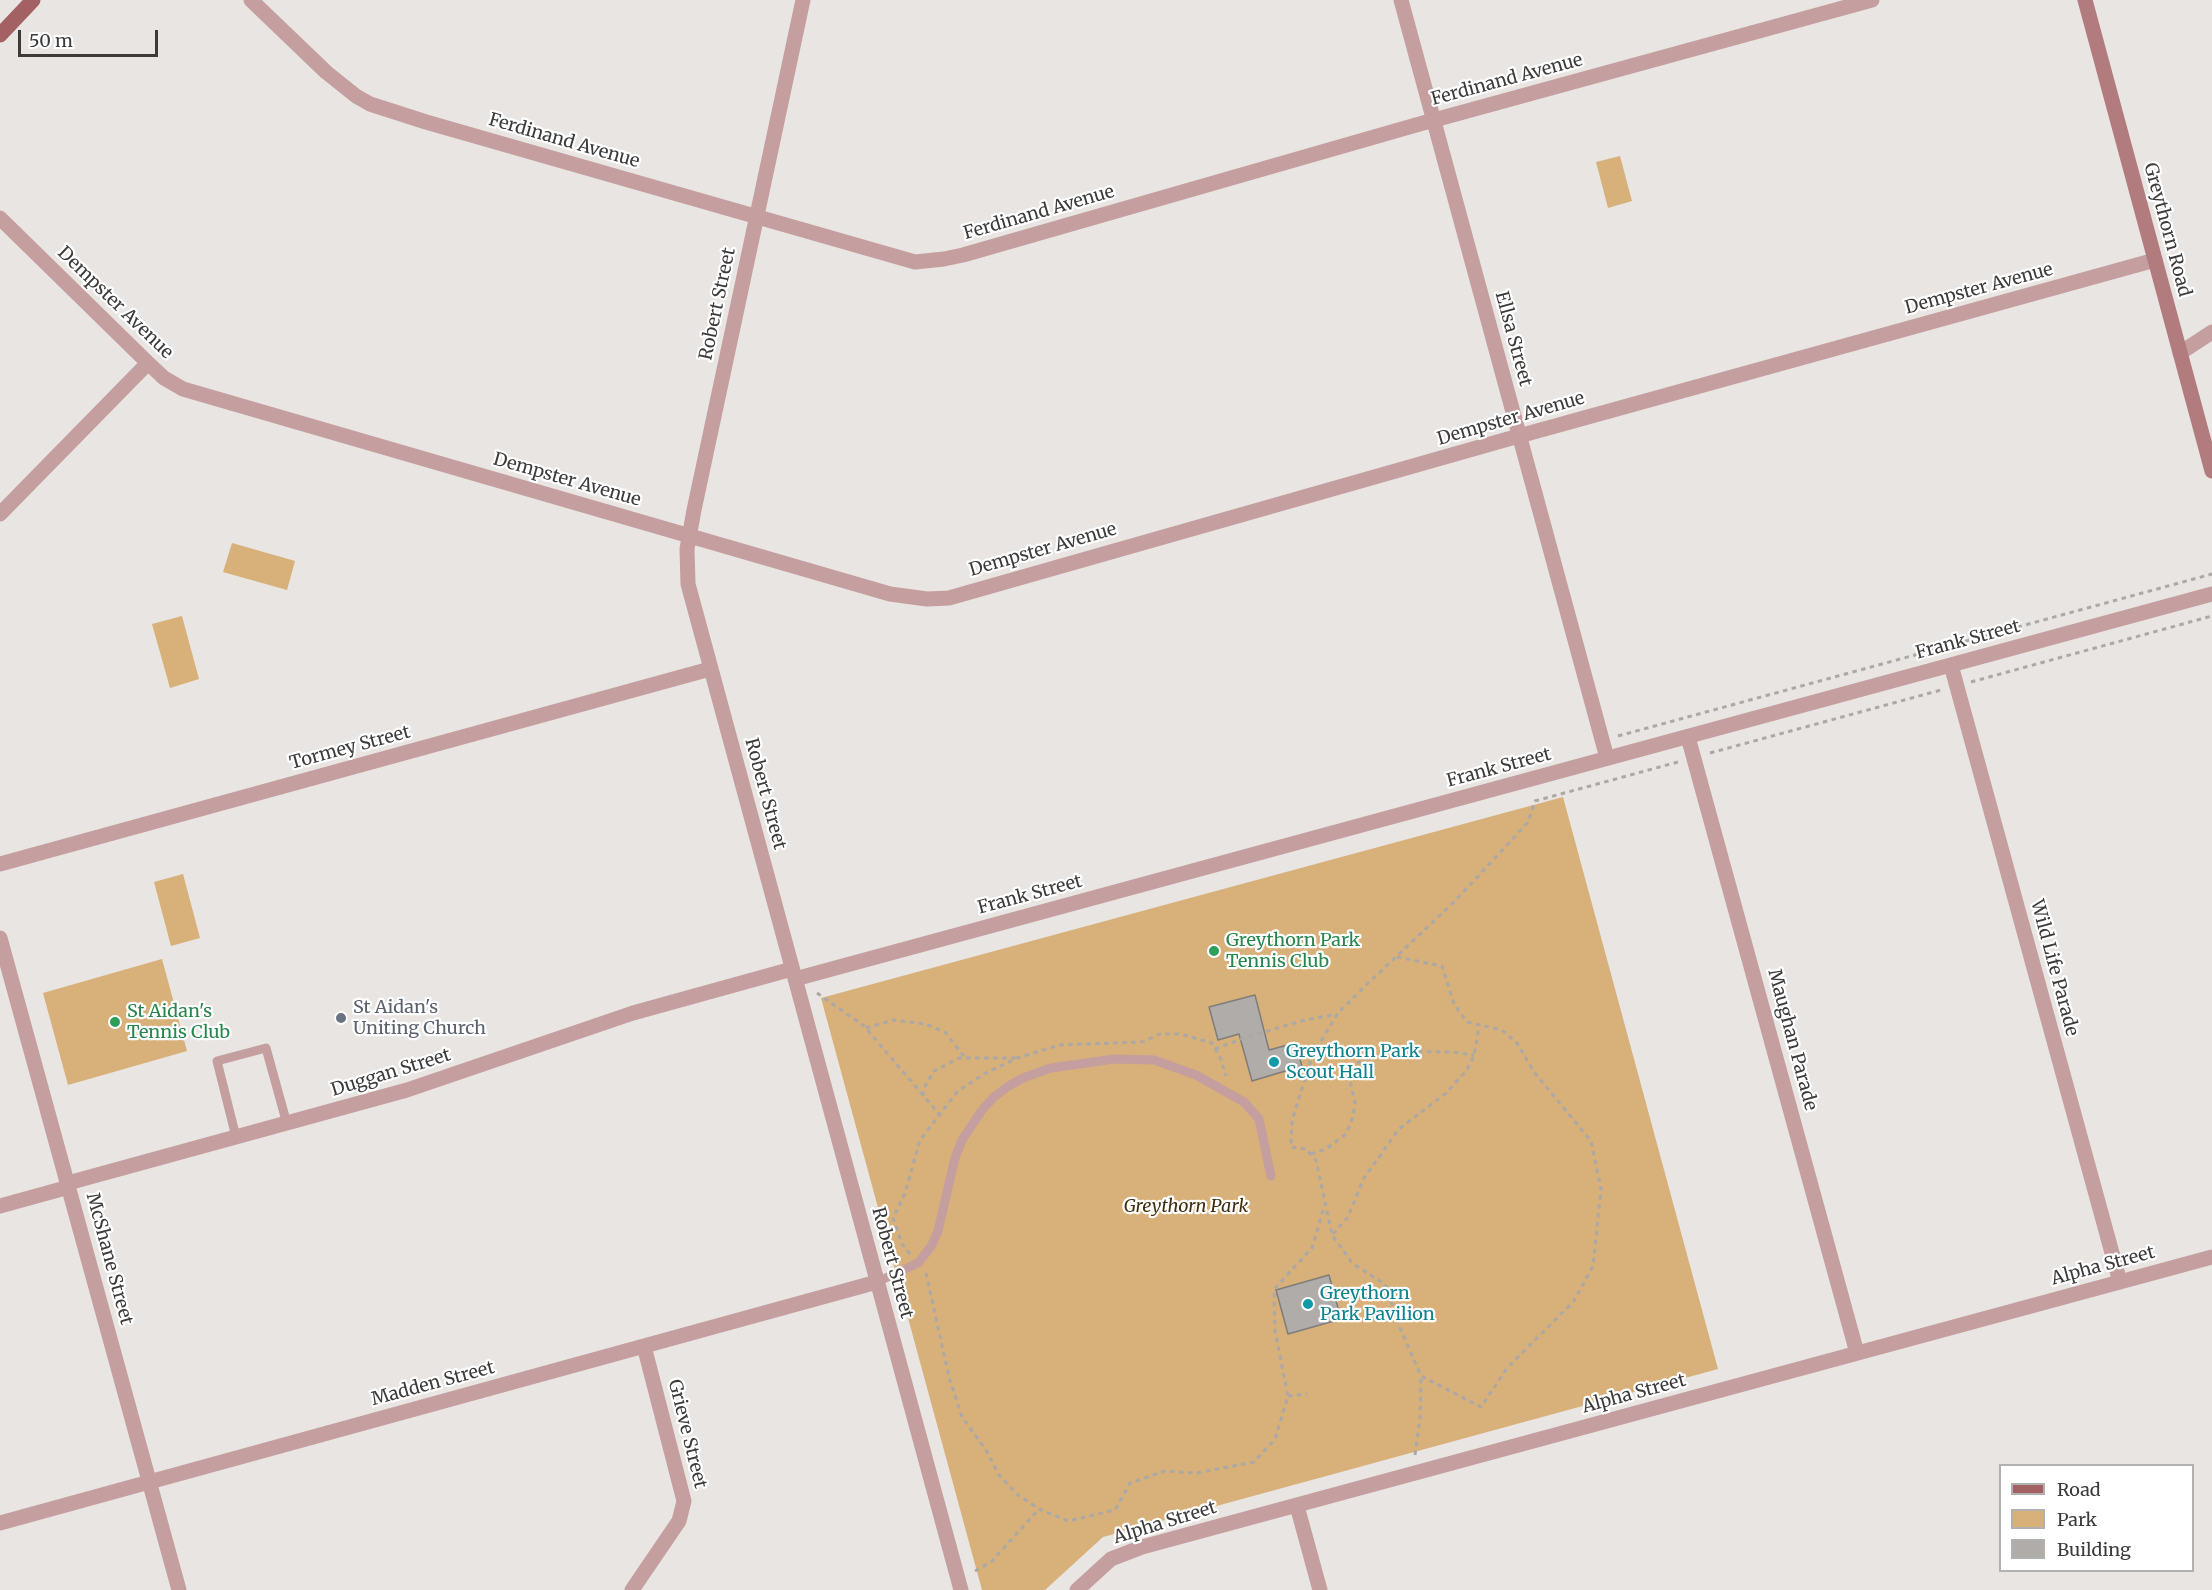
<!DOCTYPE html>
<html>
<head>
<meta charset="utf-8">
<style>
	body { margin:0 }
	#map { position:relative; width:2212px; height:1590px; overflow:hidden; background:#e8e5e2; font-family:Merriweather,serif }
	canvas { display:block }
	.legend { position:absolute; left:1999px; top:1464px; width:195px; height:108px; box-sizing:border-box; background:#fff; border:2px solid #b1b1b0; margin:0; padding:8px 10px; list-style:none; font-size:18px; color:#3d3b3a }
	.legend li { display:flex; align-items:center; gap:12px; height:30px }
	.legend b { width:30px; border:2px solid #b1b1b0 }
	.scale { position:absolute; left:18px; top:30px; width:140px; height:27px; box-sizing:border-box; border:3px solid #3d3b3a; border-top:0; padding-left:8px; font-size:18px; line-height:21px; white-space:nowrap; color:#3d3b3a; -webkit-text-stroke:4px #fff; paint-order:stroke }
</style>
</head>
<body>
<div id="map">
<canvas width="2212" height="1590"></canvas>
<ul class="legend">
<li><b style="height:8px;background:#a36164"></b>Road</li>
<li><b style="height:16px;background:#d8b079"></b>Park</li>
<li><b style="height:16px;background:#afaca9"></b>Building</li>
</ul>
<div class="scale">50 m</div>
</div>
<script>
const context = document.querySelector('canvas').getContext('2d');
context.lineJoin = 'round';
function paint(path, color) {
  context.fillStyle = color;
  context.fill(path, 'evenodd');
}
function shape(rows) {
  const path = new Path2D();
  for (const r of rows) {
    path.moveTo(r[0], r[1]);
    for (let i = 2; i < r.length; i += 2) path.lineTo(r[i], r[i + 1]);
  }
  return path;
}
function strokePath(path, color, width, dash) {
  context.strokeStyle = color;
  context.lineWidth = width;
  context.lineCap = dash ? 'butt' : 'round';
  context.setLineDash(dash || []);
  context.stroke(path);
}
function write(font, color, halo, rows, align = 'center') {
  context.font = font + ' Merriweather,serif';
  context.lineWidth = 4.5;
  context.setLineDash([]);
  context.textBaseline = 'middle';
  context.strokeStyle = halo;
  context.fillStyle = color;
  for (const [text, x, y, turn = 0] of rows) {
    context.save();
    context.translate(x, y);
    context.rotate((+turn || 0) * Math.PI / 180);
    context.textAlign = isNaN(turn) ? turn : align;
    if (halo) context.strokeText(text, 0, 0);
    context.fillText(text, 0, 0);
    context.restore();
  }
}
const green = shape([
	[1620,156,1632,201,1608,208,1596,162],
	[232,543,295,561,287,590,223,572],
	[182,616,199,679,170,688,152,624],
	[1563,797,1718,1369,1103,1537,1045,1590,982,1590,821,998],
	[183,874,200,938,171,946,154,882],
	[162,959,187,1051,68,1085,43,993]
]);
const building = shape([
	[1255,995,1269,1050,1295,1043,1302,1066,1252,1081,1239,1034,1218,1040,1209,1007,1255,995],
	[1329,1275,1341,1319,1288,1334,1276,1290,1329,1275]
]);
const path = shape([
	[1971,682,2212,616],
	[1618,736,2212,574],
	[1710,753,1941,690],
	[1397,957,1442,966,1454,1004,1467,1022,1502,1030,1517,1043,1534,1072,1591,1141,1601,1189,1593,1266,1574,1301,1507,1368,1481,1407,1421,1376,1400,1328,1385,1284,1353,1264,1332,1235,1316,1160,1306,1149,1291,1147,1292,1121,1299,1098,1312,1056,1338,1013,1362,989,1454,902,1520,831,1528,822,1535,801,1678,762],
	[817,993,864,1026,939,1114],
	[866,1028,893,1020,926,1024,946,1033,965,1058],
	[1215,1049,1241,1039,1301,1021,1337,1014],
	[923,1096,924,1088,934,1071,959,1058,1016,1058],
	[1311,1154,1326,1149,1346,1134,1353,1117,1355,1103,1349,1076,1354,1064,1387,1052,1396,1051,1452,1052,1474,1055],
	[1333,1234,1348,1217,1364,1178,1399,1129,1445,1094,1467,1070,1474,1055,1479,1026],
	[910,1254,902,1244,893,1218,905,1193,920,1140,957,1092,984,1074,1017,1058,1060,1045,1142,1042,1160,1034,1181,1034,1212,1043,1220,1057,1226,1076],
	[926,1273,949,1377,962,1417,986,1450,999,1475,1018,1495,1039,1509,1068,1521,1115,1510,1130,1483,1165,1471,1197,1473,1254,1462,1275,1439,1288,1396,1275,1331,1274,1291,1276,1287,1312,1248,1324,1207],
	[1288,1396,1307,1394],
	[1415,1455,1420,1418,1421,1376],
	[975,1571,991,1562,1039,1509]
]);
const service = shape([
	[236,1137,217,1061,266,1048,287,1124],
	[877,1282,918,1263,932,1245,938,1231,955,1158,962,1140,982,1110,993,1098,1007,1087,1023,1078,1051,1068,1114,1059,1154,1060,1196,1075,1244,1102,1259,1119,1271,1176]
]);
const minor = shape([
	[251,0,326,72,356,96,370,104,426,122,915,262,944,259,963,255,1416,125,1872,0],
	[803,0,694,510,687,549,688,584,961,1590],
	[1401,0,1607,758],
	[0,218,148,363,164,378,183,389,890,594,927,599,949,598,1501,441,2155,260],
	[2180,353,2212,332],
	[0,514,148,363],
	[1951,665,2120,1282],
	[1688,737,1857,1353],
	[0,864,710,669],
	[0,938,179,1590],
	[795,979,2212,594],
	[68,1183,407,1090,633,1013,792,969],
	[0,1206,69,1187],
	[1297,1506,1320,1590],
	[0,1523,877,1282],
	[632,1590,679,1521,684,1501,644,1346],
	[1077,1590,1111,1559,1142,1547,2212,1257]
]);
const secondary = shape([
	[2085,0,2212,471]
]);
const primary = shape([
	[0,35,33,0]
]);
const markers = [
	[1214,951,6,"#2e9e5b"],
	[341,1018,6,"#6b7280"],
	[115,1022,6,"#2e9e5b"],
	[1274,1062,6,"#0f9aa8"],
	[1308,1304,6,"#0f9aa8"]
];
const streetNames = [
	["Ferdinand Avenue",1507,80,-15],
	["Ferdinand Avenue",564,141,16],
	["Ferdinand Avenue",1039,213,-16],
	["Greythorn Road",2167,230,75],
	["Dempster Avenue",1979,289,-15],
	["Dempster Avenue",115,303,44],
	["Robert Street",718,304,-78],
	["Ellsa Street",1513,339,75],
	["Dempster Avenue",1511,419,-16],
	["Dempster Avenue",567,480,16],
	["Dempster Avenue",1043,550,-16],
	["Frank Street",1968,640,-15],
	["Tormey Street",350,748,-15],
	["Frank Street",1499,768,-15],
	["Robert Street",765,794,75],
	["Frank Street",1030,895,-15],
	["Wild Life Parade",2054,968,75],
	["Maughan Parade",1792,1040,75],
	["Duggan Street",391,1073,-17],
	["McShane Street",109,1259,75],
	["Robert Street",892,1263,75],
	["Alpha Street",2103,1266,-15],
	["Madden Street",433,1384,-15],
	["Alpha Street",1634,1394,-15],
	["Grieve Street",687,1434,76],
	["Alpha Street",1165,1523,-17]
];
const leisureNames = [
	["Greythorn Park",1226,941],
	["Tennis Club",1226,962],
	["St Aidan's",127,1012],
	["Tennis Club",127,1033]
];
const worshipNames = [
	["St Aidan's",353,1008],
	["Uniting Church",353,1029]
];
const cultureNames = [
	["Greythorn Park",1286,1052],
	["Scout Hall",1286,1073],
	["Greythorn",1320,1294],
	["Park Pavilion",1320,1315]
];
const parkNames = [
	["Greythorn Park",1186,1207]
];
paint(green, '#d8b079');
paint(building, '#afaca9');
strokePath(building, '#7f7d7a', 1.5);
strokePath(path, '#aba8a6', 3, [4.5, 4.5]);
strokePath(service, '#c59e9f', 9);
strokePath(minor, '#c59e9f', 15);
strokePath(secondary, '#b27b7d', 15);
strokePath(primary, '#a36164', 15);
for (const [x, y, r, color] of markers) {
  const dot = new Path2D();
  dot.arc(x, y, r, 0, 2 * Math.PI);
  context.fillStyle = color;
  context.fill(dot);
  strokePath(dot, '#fff', 2);
}
write('18px', '#3d3b3a', '#fff', streetNames);
write('18px', '#27864d', '#fff', leisureNames, 'left');
write('18px', '#5b616d', '#fff', worshipNames, 'left');
write('18px', '#0d838f', '#fff', cultureNames, 'left');
write('italic 18px', '#402d0e', '#fff', parkNames);
</script>
</body>
</html>
